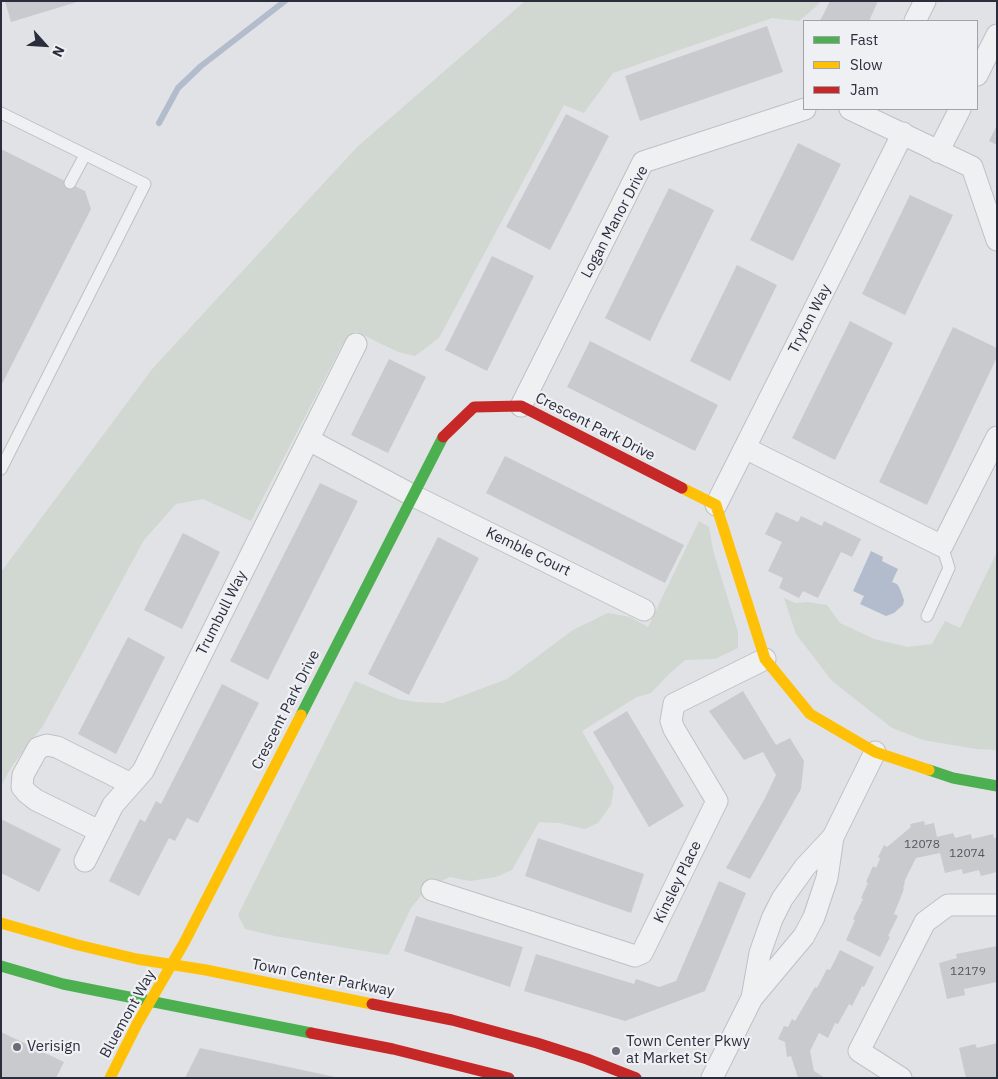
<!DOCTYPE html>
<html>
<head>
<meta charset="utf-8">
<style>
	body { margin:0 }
	#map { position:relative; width:998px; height:1079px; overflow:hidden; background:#e1e2e5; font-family:"IBM Plex Sans",sans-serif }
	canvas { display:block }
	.frame { position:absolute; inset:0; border:2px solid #2a2e3c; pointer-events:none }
	.legend { position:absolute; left:803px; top:20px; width:175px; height:90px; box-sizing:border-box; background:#eef0f4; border:1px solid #a0a2aa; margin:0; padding:6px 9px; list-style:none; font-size:15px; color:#2a2e3c }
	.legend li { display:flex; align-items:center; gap:10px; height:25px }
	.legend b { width:25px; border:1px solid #a0a2aa }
	.north { position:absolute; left:20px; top:20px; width:50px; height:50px; -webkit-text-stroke:4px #eef0f4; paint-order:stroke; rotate:116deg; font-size:14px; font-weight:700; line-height:20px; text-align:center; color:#2a2e3c }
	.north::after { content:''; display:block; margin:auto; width:18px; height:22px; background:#2a2e3c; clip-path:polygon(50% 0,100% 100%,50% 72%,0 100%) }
</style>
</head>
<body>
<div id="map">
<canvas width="998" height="1079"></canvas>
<div class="frame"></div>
<ul class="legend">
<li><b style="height:6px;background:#4caf50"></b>Fast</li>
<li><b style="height:6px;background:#ffc107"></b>Slow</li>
<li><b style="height:6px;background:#c62828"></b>Jam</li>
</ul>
<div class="north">N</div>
</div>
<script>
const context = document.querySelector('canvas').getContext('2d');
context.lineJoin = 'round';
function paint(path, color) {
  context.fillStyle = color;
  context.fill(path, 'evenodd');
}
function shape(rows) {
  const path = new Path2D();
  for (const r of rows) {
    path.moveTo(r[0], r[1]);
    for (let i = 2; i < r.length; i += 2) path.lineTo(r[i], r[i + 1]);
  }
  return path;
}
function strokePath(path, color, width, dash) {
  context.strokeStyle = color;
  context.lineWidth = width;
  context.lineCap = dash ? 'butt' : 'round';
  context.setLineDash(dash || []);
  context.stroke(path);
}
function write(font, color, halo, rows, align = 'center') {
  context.font = font + ' "IBM Plex Sans",sans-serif';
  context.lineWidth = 4.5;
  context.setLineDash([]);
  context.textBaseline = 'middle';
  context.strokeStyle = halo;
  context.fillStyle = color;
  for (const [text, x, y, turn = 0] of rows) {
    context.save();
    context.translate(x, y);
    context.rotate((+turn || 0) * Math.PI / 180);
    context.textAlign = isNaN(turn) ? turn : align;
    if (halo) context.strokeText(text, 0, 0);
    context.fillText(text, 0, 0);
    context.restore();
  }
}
const green = shape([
	[525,1,820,1,818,5,799,21,772,18,613,73,584,113,564,105,439,338,415,356,398,352,355,331,342,345,251,521,203,499,176,504,144,540,43,726,12,766,1,786,1,572,153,368,357,147],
	[699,521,709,527,713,550,738,632,738,648,715,659,685,660,669,674,651,693,637,697,582,731,614,787,611,805,598,823,585,829,559,823,539,822,512,870,496,877,470,881,450,877,429,886,411,908,388,955,275,936,245,929,238,915,355,681,398,699,417,702,443,703,507,679,573,630,608,613,630,617,648,627],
	[996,554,997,750,976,749,923,740,892,728,832,681,796,634,784,598,795,603,808,602,827,605,840,623,874,639,908,647,932,644,945,621,960,628]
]);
const water = shape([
	[871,551,883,557,882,561,898,569,892,582,897,584,900,589,904,600,903,605,894,613,886,616,860,604,864,596,853,591]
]);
const stream = shape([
	[159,123,178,88,201,66,285,1]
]);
const building = shape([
	[5,1,77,1,77,2,11,22],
	[830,1,878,1,869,21,820,21],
	[767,26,783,72,640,121,625,76],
	[566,114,609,136,550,250,506,227],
	[997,125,997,145,989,141],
	[798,143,841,164,793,261,750,240],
	[1,149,85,191,91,209,1,386],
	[669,188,714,210,650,341,605,318],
	[910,195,953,215,905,315,862,294],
	[492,256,534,276,487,371,445,350],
	[737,265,777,285,730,381,690,361],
	[850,321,893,343,835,460,792,438],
	[953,327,997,348,997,357,927,505,879,482],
	[590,341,718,405,695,451,567,387],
	[389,359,426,377,388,453,351,435],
	[505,456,684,545,665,583,486,493],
	[320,483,358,501,268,680,230,661],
	[776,512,798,522,801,516,822,526,824,521,861,539,852,557,841,552,818,598,803,591,799,598,779,588,783,578,768,571,782,542,765,534],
	[183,533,220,552,182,629,144,610],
	[438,537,479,558,409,695,368,674],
	[128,637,165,657,116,754,78,734],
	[222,684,259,703,198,823,187,818,175,841,169,838,139,896,109,881,140,819,145,822,156,801,161,804],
	[743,691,776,745,790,738,804,761,801,789,750,879,726,868,765,798,776,775,763,752,744,760,709,711],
	[627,711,684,806,649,827,593,732],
	[1,819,61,849,39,892,1,873],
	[924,821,925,825,934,823,937,837,953,833,955,838,971,834,972,839,993,834,994,838,997,838,997,872,981,876,979,870,963,874,962,869,945,873,940,853,916,858,904,882,905,882,903,888,904,889,894,914,898,916,888,936,890,937,880,957,846,940,855,920,853,919,863,899,861,898,868,883,866,882,873,866,876,868,880,859,878,857,884,845,887,847,911,827,910,824],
	[538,838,644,874,631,913,525,876],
	[719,881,746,893,705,991,625,1021,524,991,536,954,634,984,636,979,659,987,676,981],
	[416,916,523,947,510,987,404,951],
	[997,946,997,982,964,989,965,995,947,999,939,963,957,958,956,954],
	[840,950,874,967,864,987,862,986,852,1006,849,1004,838,1024,835,1023,828,1038,819,1033,810,1051,814,1071,825,1078,798,1078,791,1056,787,1057,785,1042,778,1039,784,1026,788,1027,792,1019,795,1021,815,987,817,988,827,969,830,970],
	[1,1032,64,1062,56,1078,1,1078],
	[997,1043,997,1078,966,1078,959,1048,975,1044,977,1048],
	[200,1048,335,1077,335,1078,185,1078]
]);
const lane = shape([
	[1,113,145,184,1,469],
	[70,183,85,155],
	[927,616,949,568,942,546]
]);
const street = shape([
	[915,21,925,1],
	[977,75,997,35],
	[850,109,972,167,997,240],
	[938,152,960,109],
	[521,406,643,162,805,109],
	[309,440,412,495,644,610],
	[745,448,942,546,997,437],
	[716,505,903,133],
	[99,831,36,800,27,793,22,787,23,775,38,748,47,745,57,747,131,784],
	[85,861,113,805,143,771,356,344],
	[432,890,635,956,642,953,717,801,674,729,671,721,674,704,765,659],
	[752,998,760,953,772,919,782,899,805,867,833,837,875,752],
	[712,1078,752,998,804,936,814,917,827,878,833,837],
	[901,1078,859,1051,925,922,948,905,997,905]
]);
const fast = shape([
	[301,715,443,437],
	[929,770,953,778,997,786],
	[1,966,63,984,311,1033]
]);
const slow = shape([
	[682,488,716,505,765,659,810,714,875,752,929,770],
	[1,923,78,945,137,959,206,970,372,1004],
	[110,1078,137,1024,184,943,301,715]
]);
const jam = shape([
	[443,437,474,407,521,406,682,488],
	[372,1004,452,1020,537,1043,587,1059,636,1078],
	[311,1033,393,1049,509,1078]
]);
const markers = [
	[17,1047,5,"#6a6d77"],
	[616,1051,5,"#6a6d77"]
];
const numberNames = [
	["12078",922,845],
	["12074",967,854],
	["12179",968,972]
];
const streetNames = [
	["Logan Manor Drive",615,222,-62],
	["Tryton Way",810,319,-63],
	["Crescent Park Drive",595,427,27],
	["Kemble Court",528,552,26],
	["Trumbull Way",222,613,-63],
	["Crescent Park Drive",286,710,-63],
	["Kinsley Place",678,882,-64],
	["Town Center Parkway",323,978,11],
	["Bluemont Way",128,1014,-61]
];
const poiNames = [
	["Town Center Pkwy",626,1042],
	["at Market St",626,1059],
	["Verisign",27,1047]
];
paint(green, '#d0d8d1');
paint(water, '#b2bccd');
strokePath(stream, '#b2bccd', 6);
paint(building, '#c9cacd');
strokePath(lane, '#bfc0c3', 13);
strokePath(street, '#bfc0c3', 23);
strokePath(lane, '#eff0f2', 11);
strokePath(street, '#eff0f2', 21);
strokePath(fast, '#4caf50', 11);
strokePath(slow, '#ffc107', 11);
strokePath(jam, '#c62828', 11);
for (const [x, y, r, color] of markers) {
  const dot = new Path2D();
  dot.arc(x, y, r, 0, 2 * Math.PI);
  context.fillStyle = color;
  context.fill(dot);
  strokePath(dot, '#eef0f4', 2);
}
write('12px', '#525661', null, numberNames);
write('15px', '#2a2e3c', '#eef0f4', streetNames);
write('15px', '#2a2e3c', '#eef0f4', poiNames, 'left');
</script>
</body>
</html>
